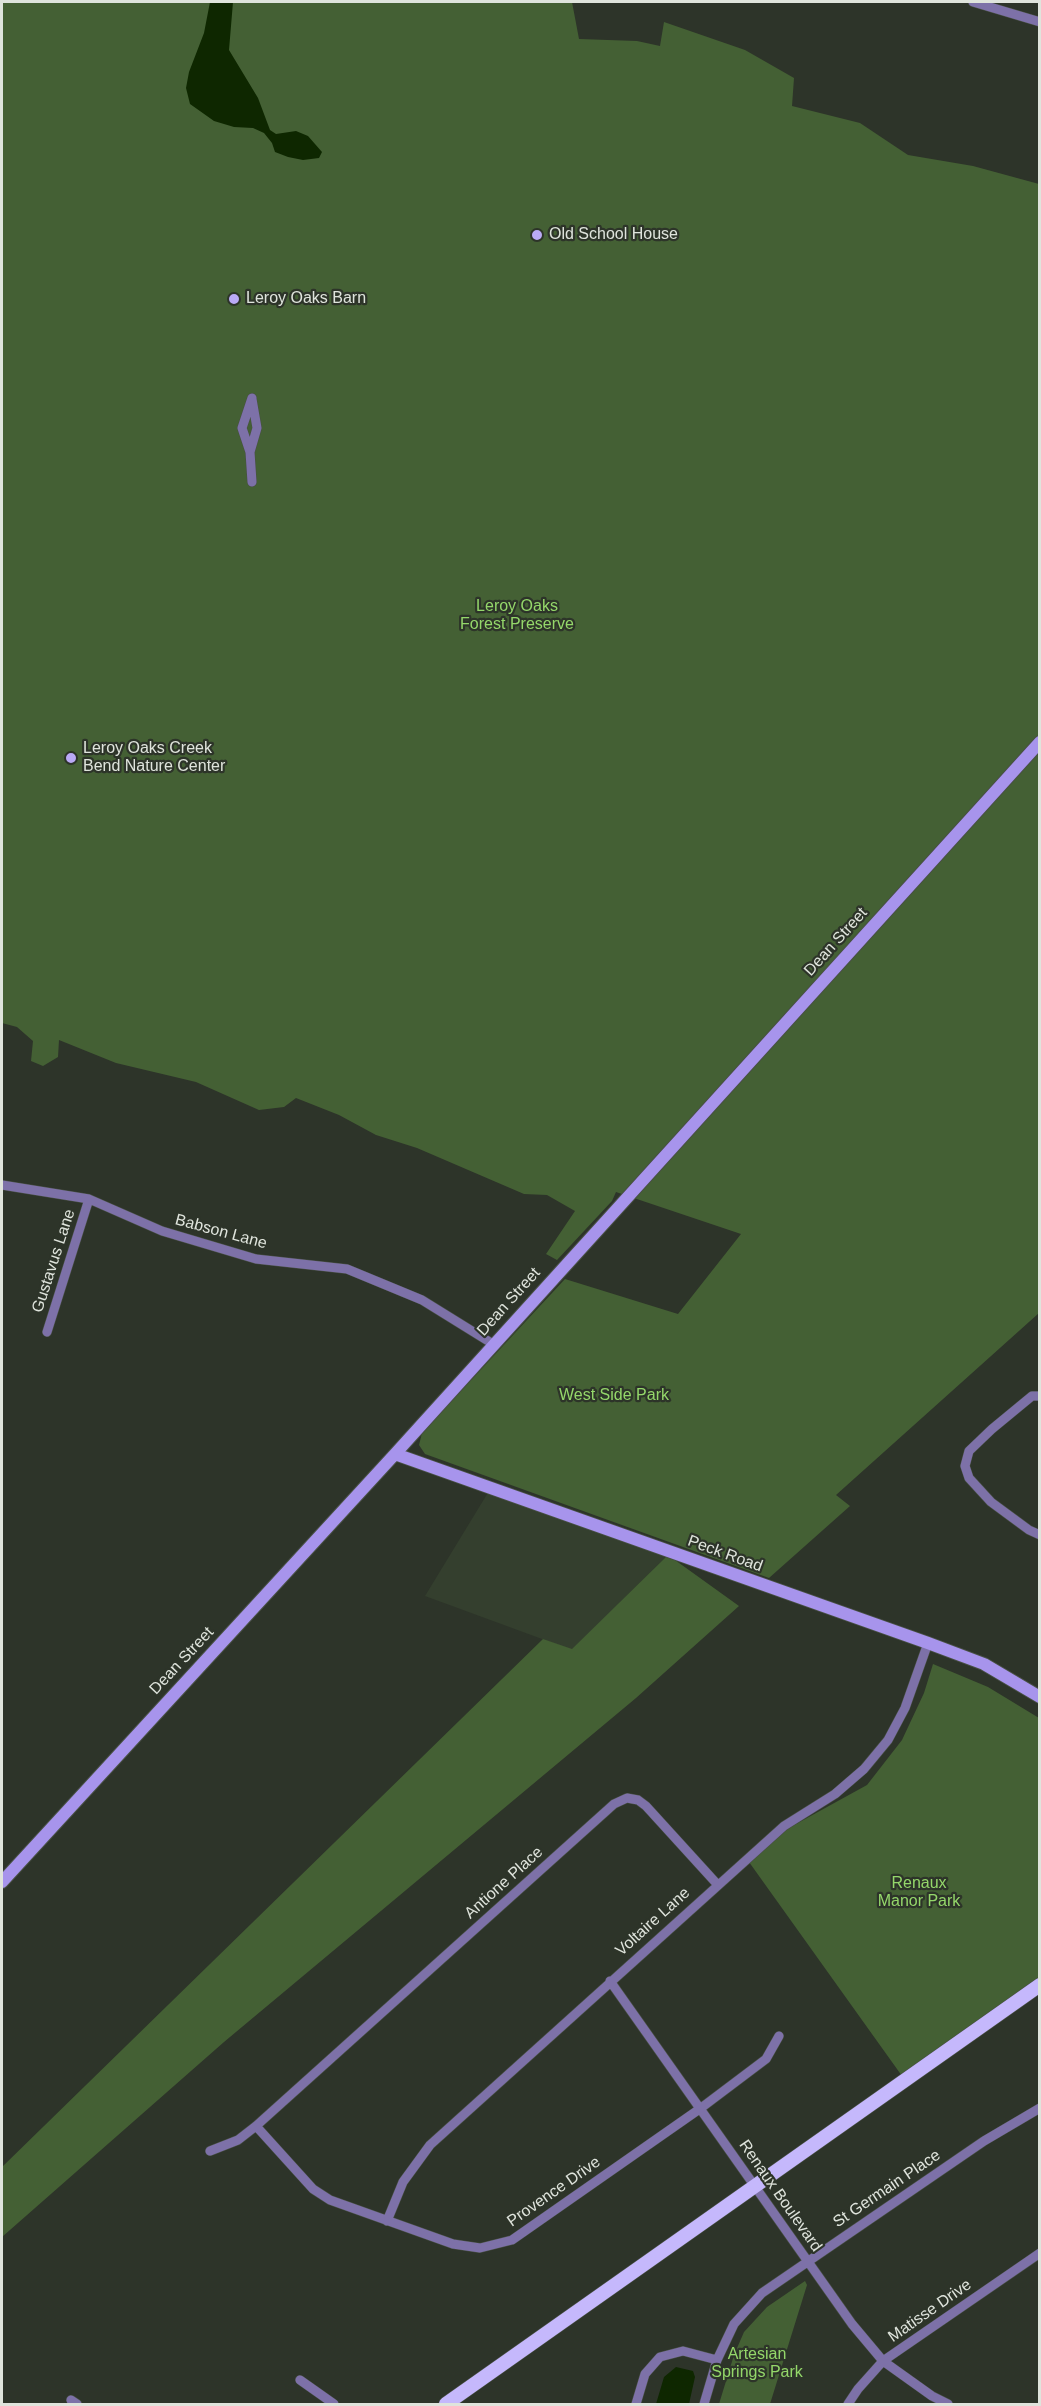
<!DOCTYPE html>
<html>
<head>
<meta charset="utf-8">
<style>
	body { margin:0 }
	#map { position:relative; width:1041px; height:2406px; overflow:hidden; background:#2d3429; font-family:Helvetica,sans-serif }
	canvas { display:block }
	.frame { position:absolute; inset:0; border:3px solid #dfe4dc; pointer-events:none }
</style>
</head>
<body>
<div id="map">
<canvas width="1041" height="2406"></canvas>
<div class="frame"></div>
</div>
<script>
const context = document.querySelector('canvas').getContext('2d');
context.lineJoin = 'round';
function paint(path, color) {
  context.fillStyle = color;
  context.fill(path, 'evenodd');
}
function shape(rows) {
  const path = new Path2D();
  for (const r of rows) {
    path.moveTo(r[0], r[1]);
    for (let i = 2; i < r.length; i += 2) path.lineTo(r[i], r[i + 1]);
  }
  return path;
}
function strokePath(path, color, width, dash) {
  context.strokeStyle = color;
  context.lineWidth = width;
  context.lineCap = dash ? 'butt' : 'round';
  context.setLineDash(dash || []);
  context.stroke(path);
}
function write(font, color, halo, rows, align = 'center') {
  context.font = font + ' Helvetica,sans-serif';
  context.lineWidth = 4.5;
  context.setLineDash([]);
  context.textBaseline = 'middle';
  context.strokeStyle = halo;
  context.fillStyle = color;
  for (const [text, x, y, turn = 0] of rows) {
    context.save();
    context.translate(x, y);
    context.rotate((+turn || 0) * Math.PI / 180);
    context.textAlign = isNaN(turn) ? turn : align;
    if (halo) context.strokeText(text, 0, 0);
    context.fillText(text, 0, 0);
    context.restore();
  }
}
const built = shape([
	[489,1491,668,1555,572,1650,425,1596]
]);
const green = shape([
	[2,2,572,2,579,39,637,41,660,46,664,22,745,50,794,78,792,106,860,123,908,155,973,166,1039,184,1039,1313,836,1495,850,1506,769,1578,425,1454,419,1445,422,1433,565,1279,678,1314,741,1234,616,1192,612,1201,557,1260,546,1254,575,1211,547,1195,524,1194,417,1148,376,1135,339,1115,296,1098,284,1107,259,1110,196,1082,116,1063,59,1040,58,1057,43,1066,31,1061,33,1041,17,1027,2,1023],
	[668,1555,739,1606,636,1698,224,2042,2,2237,2,2167,543,1639,572,1649],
	[933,1664,988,1687,1039,1718,1039,1977,902,2076,749,1862,787,1829,867,1785,902,1740,924,1693],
	[805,2281,807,2285,770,2404,719,2404,734,2355,744,2332,767,2307]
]);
const water = shape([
	[210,2,233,2,229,50,258,98,270,130,276,134,296,131,308,136,322,152,319,158,303,160,288,157,275,152,272,143,264,133,253,128,234,127,214,121,190,104,186,88,189,72,204,33],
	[676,2367,693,2371,695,2377,689,2404,656,2404,664,2377]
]);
const street = shape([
	[973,2,1040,22],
	[252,398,242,428,250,452,252,482],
	[250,452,257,428,252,399],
	[2,1185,89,1199,162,1231,256,1259,347,1269,422,1300,493,1344],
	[47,1332,89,1199],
	[1040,1396,1032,1396,992,1429,969,1451,965,1466,969,1478,991,1502,1029,1530,1040,1535],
	[610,1981,852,2324,883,2361,932,2396,948,2404],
	[256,2126,313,2189,330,2200,453,2244,480,2248,512,2240,701,2108,766,2059,779,2036],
	[210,2151,238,2140,256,2126,614,1804,627,1798,638,1800,646,1806,717,1884],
	[387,2221,403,2182,430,2145,784,1826,835,1794,864,1769,888,1740,905,1708,928,1643],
	[300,2380,334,2404],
	[71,2400,77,2404],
	[636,2404,645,2374,660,2357,683,2351,717,2360],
	[704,2404,717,2360,734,2324,762,2293,984,2141,1040,2108],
	[848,2404,858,2389,883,2361,1040,2253]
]);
const secondary = shape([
	[395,1454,928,1643,984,1664,1040,1697],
	[2,1882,395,1454,1040,742]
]);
const primary = shape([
	[446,2404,1040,1985]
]);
const markers = [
	[537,235,6,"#baaaf6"],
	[234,299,6,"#baaaf6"],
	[71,758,6,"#baaaf6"]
];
const poiNames = [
	["Old School House",549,235],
	["Leroy Oaks Barn",246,299],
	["Leroy Oaks Creek",83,749],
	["Bend Nature Center",83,767]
];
const parkNames = [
	["Leroy Oaks",517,607],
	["Forest Preserve",517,625],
	["West Side Park",614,1396],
	["Renaux",919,1884],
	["Manor Park",919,1902],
	["Artesian",757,2355],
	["Springs Park",757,2373]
];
const streetNames = [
	["Dean Street",836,942,-48],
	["Babson Lane",221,1232,15],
	["Gustavus Lane",54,1261,-72],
	["Dean Street",509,1302,-48],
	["Peck Road",725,1554,20],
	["Dean Street",182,1661,-47],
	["Antione Place",504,1883,-42],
	["Voltaire Lane",653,1922,-42],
	["St Germain Place",887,2189,-34],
	["Provence Drive",554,2192,-35],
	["Renaux Boulevard",780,2196,55],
	["Matisse Drive",930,2311,-35]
];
paint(built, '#343f2e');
paint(green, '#446034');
paint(water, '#0e2700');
strokePath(street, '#495046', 10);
strokePath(secondary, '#495046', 14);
strokePath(primary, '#495046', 15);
strokePath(street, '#7d71a8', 9);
strokePath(secondary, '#a794ec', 12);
strokePath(primary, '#c5b8fc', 14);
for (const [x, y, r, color] of markers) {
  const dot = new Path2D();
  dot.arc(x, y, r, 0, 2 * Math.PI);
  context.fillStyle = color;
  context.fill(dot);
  strokePath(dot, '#2d3429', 2);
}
write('16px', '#dfe4dc', '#2d3429', poiNames, 'left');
write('16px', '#94d76a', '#2d3429', parkNames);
write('16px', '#dfe4dc', '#2d3429', streetNames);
</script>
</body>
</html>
